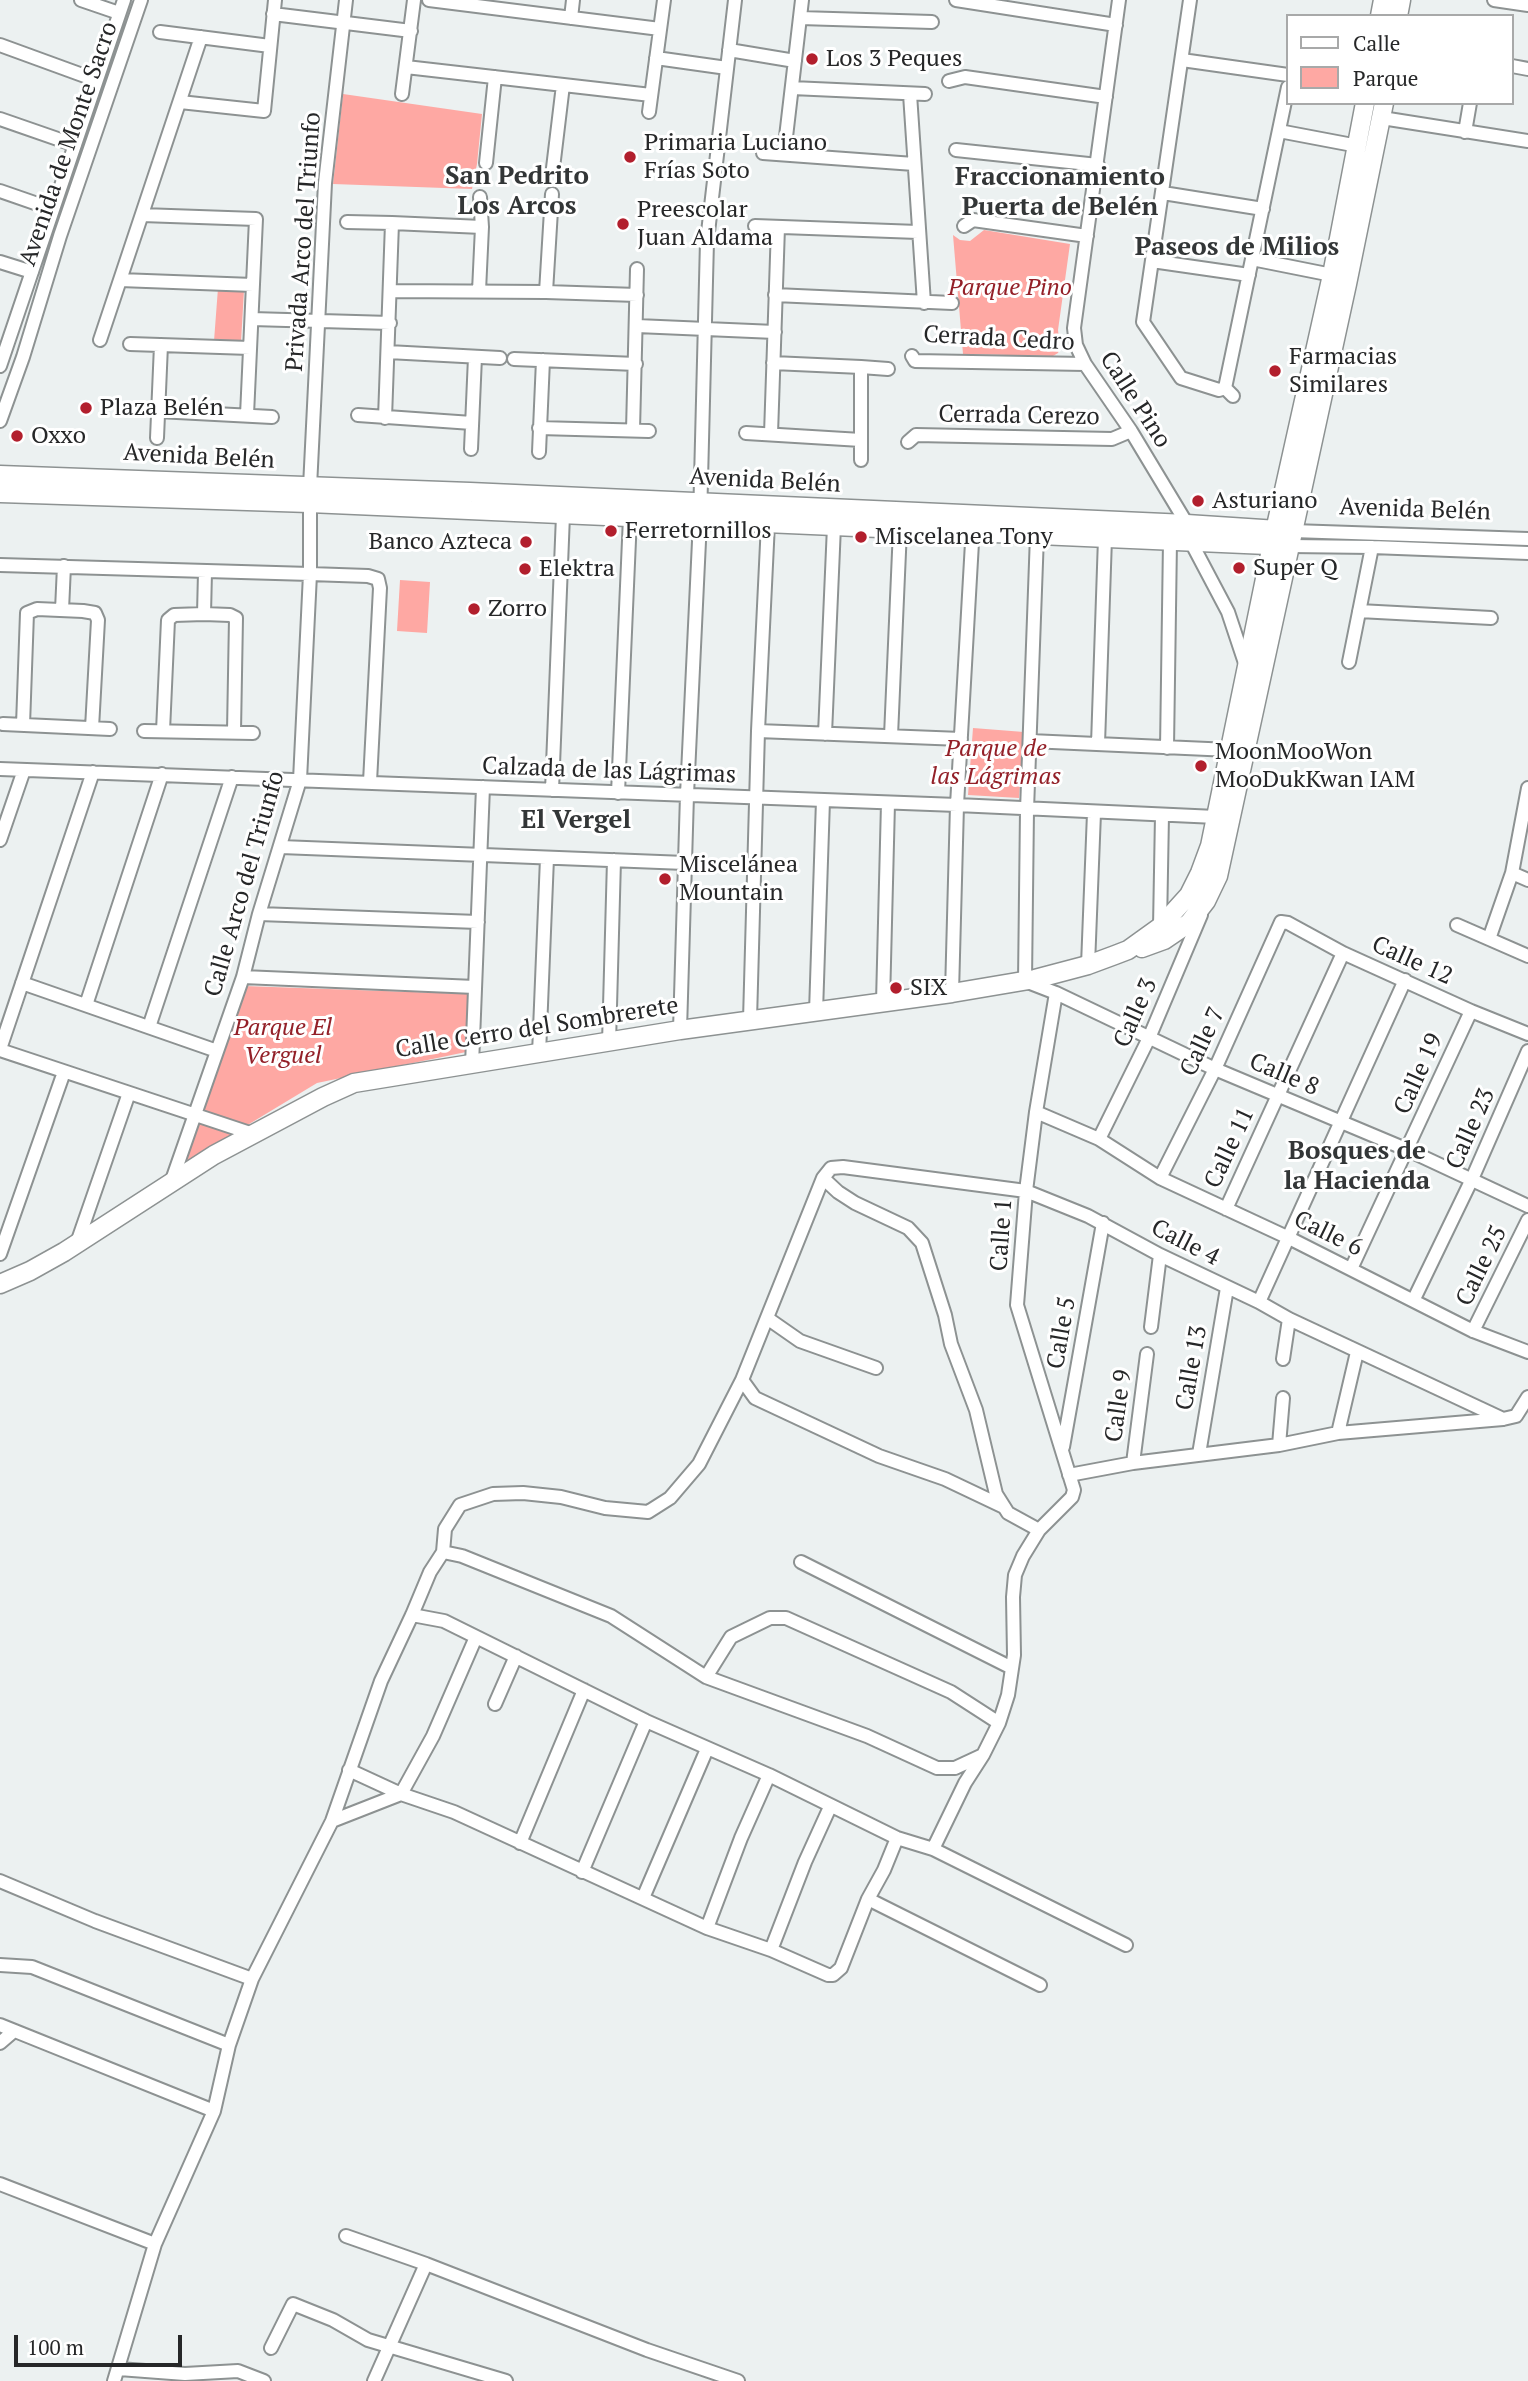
<!DOCTYPE html>
<html>
<head>
<meta charset="utf-8">
<style>
	body { margin:0 }
	#map { position:relative; width:1528px; height:2381px; overflow:hidden; background:#ecf1f1; font-family:"PT Serif",serif }
	canvas { display:block }
	.legend { position:absolute; left:1286px; top:14px; width:228px; height:91px; box-sizing:border-box; background:#fff; border:2px solid #a8a9a9; margin:0; padding:9px 12px; list-style:none; font-size:21px; color:#262728 }
	.legend li { display:flex; align-items:center; gap:14px; height:35px }
	.legend b { width:35px; border:2px solid #a8a9a9 }
	.scale { position:absolute; left:14px; top:2335px; width:168px; height:32px; box-sizing:border-box; border:4px solid #262728; border-top:0; padding-left:9px; font-size:21px; line-height:24px; white-space:nowrap; color:#262728; -webkit-text-stroke:5px #fff; paint-order:stroke }
</style>
</head>
<body>
<div id="map">
<canvas width="1528" height="2381"></canvas>
<ul class="legend">
<li><b style="height:9px;background:#fff"></b>Calle</li>
<li><b style="height:19px;background:#fea8a3"></b>Parque</li>
</ul>
<div class="scale">100 m</div>
</div>
<script>
const context = document.querySelector('canvas').getContext('2d');
context.lineJoin = 'round';
function paint(path, color) {
  context.fillStyle = color;
  context.fill(path, 'evenodd');
}
function shape(rows) {
  const path = new Path2D();
  for (const r of rows) {
    path.moveTo(r[0], r[1]);
    for (let i = 2; i < r.length; i += 2) path.lineTo(r[i], r[i + 1]);
  }
  return path;
}
function strokePath(path, color, width, dash) {
  context.strokeStyle = color;
  context.lineWidth = width;
  context.lineCap = dash ? 'butt' : 'round';
  context.setLineDash(dash || []);
  context.stroke(path);
}
function write(font, color, halo, rows, align = 'center') {
  context.font = font + ' "PT Serif",serif';
  context.lineWidth = 6;
  context.setLineDash([]);
  context.textBaseline = 'middle';
  context.strokeStyle = halo;
  context.fillStyle = color;
  for (const [text, x, y, turn = 0] of rows) {
    context.save();
    context.translate(x, y);
    context.rotate((+turn || 0) * Math.PI / 180);
    context.textAlign = isNaN(turn) ? turn : align;
    if (halo) context.strokeText(text, 0, 0);
    context.fillText(text, 0, 0);
    context.restore();
  }
}
const green = shape([
	[343,94,482,114,477,164,472,189,333,184],
	[984,230,1070,244,1058,330,1060,348,1058,353,1053,356,963,354,953,235,960,240,970,241],
	[218,288,244,290,241,342,214,341],
	[400,580,430,582,427,633,397,631],
	[973,728,1024,732,1019,798,968,795],
	[244,986,468,994,466,1052,317,1083,183,1164]
]);
const street = shape([
	[81,0,119,13],
	[429,0,660,29],
	[956,0,1116,25],
	[1119,0,1074,328,1076,345,1085,364,1131,431,1187,524],
	[1190,0,1143,322,1181,378,1219,390,1225,388,1233,396],
	[1494,0,1528,5],
	[273,14,411,31],
	[571,18,573,0],
	[800,18,932,22],
	[160,32,270,46],
	[0,45,96,80],
	[729,50,795,61],
	[656,58,727,68],
	[1182,60,1288,75],
	[1512,66,1528,69],
	[406,67,651,95],
	[949,81,965,77,1106,97],
	[792,88,925,94],
	[402,94,414,0],
	[910,94,924,303],
	[180,102,264,111,275,0],
	[649,112,664,0],
	[1382,118,1528,141],
	[0,119,75,145],
	[1279,131,1358,146],
	[1465,132,1470,103],
	[956,150,1098,165],
	[763,153,914,164],
	[784,154,802,0],
	[486,163,495,77],
	[553,168,563,85],
	[0,191,52,209],
	[1163,193,1263,209],
	[142,215,256,219,247,415],
	[347,222,392,223],
	[755,226,918,232],
	[964,226,973,220,1087,236],
	[1252,259,1332,275],
	[1152,261,1249,275],
	[0,262,32,272],
	[120,280,253,285],
	[390,291,546,292,637,295],
	[479,291,482,227,480,197],
	[546,292,552,194],
	[775,295,952,303],
	[252,319,390,323],
	[637,326,775,332],
	[100,340,201,37],
	[130,344,250,348],
	[388,352,500,358],
	[912,356,915,361,1085,364],
	[514,359,636,364],
	[773,363,861,367,861,460],
	[0,366,124,0],
	[861,367,888,369],
	[1225,388,1288,87],
	[158,411,272,417],
	[358,415,472,423],
	[385,418,392,223,482,227],
	[0,421,23,357,60,236,141,0],
	[539,428,649,431],
	[633,430,637,269],
	[746,433,861,440],
	[771,434,778,227],
	[157,438,161,345],
	[908,442,916,435,1112,439,1131,431],
	[471,449,475,357],
	[539,452,543,360],
	[1293,531,1528,539],
	[1037,535,1027,810,1025,981,1056,993,1215,1069,1408,1150,1528,1206],
	[1191,542,1228,612,1246,666],
	[1290,546,1372,547,1528,553],
	[0,565,310,574,368,576,378,579,380,588,370,782],
	[62,610,64,566],
	[1359,611,1491,618],
	[204,614,205,572],
	[1349,662,1372,547],
	[3,724,110,729],
	[23,725,27,613,37,609,83,611,95,613,98,620,92,728],
	[144,731,253,733],
	[163,731,168,620,174,615,204,614,230,615,236,618,234,731],
	[758,731,961,739],
	[825,734,834,526],
	[891,736,900,529],
	[1030,741,1230,750],
	[1098,744,1105,538],
	[1167,748,1170,541],
	[0,769,957,805,1216,817],
	[552,790,563,515],
	[618,793,630,517],
	[0,840,24,770],
	[281,847,685,863],
	[1512,873,1528,880],
	[259,914,478,922],
	[1457,925,1528,956],
	[1160,927,1162,815],
	[1489,939,1512,873,1528,788],
	[1088,965,1094,813],
	[243,977,475,987],
	[22,983,217,1051],
	[952,993,957,805,973,525],
	[883,1002,888,803],
	[86,1005,162,774],
	[816,1012,823,800],
	[750,1020,758,731,768,523],
	[149,1027,232,777],
	[680,1030,687,795,700,520,707,241,735,0],
	[609,1043,614,860],
	[0,1049,93,772],
	[0,1050,253,1134],
	[539,1054,547,858],
	[472,1065,483,787],
	[1036,1112,1099,1139,1160,1178,1289,1238,1473,1331,1528,1352],
	[1099,1139,1149,1038,1201,915],
	[823,1178,838,1192,855,1203,908,1228,922,1243,945,1315,951,1344,976,1410,996,1494,1008,1513,1039,1530],
	[1160,1178,1215,1069,1281,922,1288,923,1343,953,1471,1011,1528,1034],
	[171,1183,243,977,259,914,300,780,310,574,310,487,325,183,346,0],
	[1226,1209,1343,953],
	[77,1243,129,1093],
	[0,1254,64,1072],
	[1351,1269,1471,1011],
	[1414,1299,1472,1179,1528,1051],
	[1259,1302,1405,980],
	[767,1318,800,1341,876,1368],
	[1151,1327,1160,1255],
	[1473,1331,1528,1220],
	[1283,1359,1289,1319],
	[742,1380,755,1398,879,1456,945,1479,1004,1507],
	[1338,1433,1357,1352],
	[1279,1445,1283,1398],
	[1063,1447,1103,1223],
	[1199,1454,1227,1288],
	[1133,1463,1147,1354],
	[1069,1475,1133,1463,1279,1445,1338,1433,1503,1419,1516,1416,1528,1397],
	[443,1552,462,1556,611,1616,706,1677,867,1736,937,1768,955,1768,983,1755],
	[801,1562,1012,1668],
	[412,1615,444,1621,646,1721,769,1775,897,1838,933,1849,1126,1945],
	[706,1677,731,1637,770,1618,786,1618,951,1692,999,1723],
	[495,1704,516,1656],
	[349,1770,401,1794,454,1812,707,1928,771,1950,828,1975,833,1975,841,1968,868,1899,884,1870,897,1838],
	[332,1821,401,1794,433,1736,476,1637],
	[520,1843,584,1690],
	[933,1849,965,1783,983,1755,999,1723,1008,1695,1014,1655,1013,1597,1015,1575,1023,1556,1039,1530,1072,1497,1074,1490,1017,1305,1026,1191,1036,1112,1056,993],
	[582,1872,646,1721],
	[0,1881,95,1921,252,1979],
	[643,1898,707,1749],
	[868,1899,1040,1985],
	[707,1928,741,1838,769,1775],
	[771,1950,805,1862,830,1807],
	[0,1965,32,1967,229,2045],
	[0,2025,214,2111],
	[0,2043,14,2031],
	[0,2184,155,2244],
	[346,2236,426,2264,647,2350,738,2381],
	[271,2348,293,2304,333,2320,368,2340,506,2381],
	[119,2369,185,2374,238,2371,264,2381],
	[114,2381,155,2244,214,2111,229,2045,252,1979,332,1821,381,1681,412,1615,430,1572,443,1552,445,1529,460,1505,493,1494,523,1493,561,1497,605,1508,648,1512,670,1498,699,1464,742,1380,823,1178,831,1168,843,1167,1026,1191,1088,1216,1160,1255,1259,1302,1289,1319,1503,1419],
	[374,2381,426,2264]
]);
const secondary = shape([
	[1380,16,1383,0],
	[1398,16,1401,0],
	[0,475,470,492,1187,524,1293,531],
	[0,493,309,503,1290,546],
	[1142,948,1164,940,1189,923,1206,901,1218,876,1347,284,1384,103],
	[0,1284,30,1271,64,1252,214,1155,323,1097,354,1083,680,1030,952,993,1035,979,1088,965,1115,955,1128,950,1160,927,1189,895,1200,873,1210,846,1274,535,1332,275,1365,103]
]);
const markers = [
	[812,59,7,"#b21f2d"],
	[630,157,7,"#b21f2d"],
	[623,224,7,"#b21f2d"],
	[1275,371,7,"#b21f2d"],
	[86,408,7,"#b21f2d"],
	[17,436,7,"#b21f2d"],
	[1198,501,7,"#b21f2d"],
	[611,531,7,"#b21f2d"],
	[861,537,7,"#b21f2d"],
	[526,542,7,"#b21f2d"],
	[1239,568,7,"#b21f2d"],
	[525,569,7,"#b21f2d"],
	[474,609,7,"#b21f2d"],
	[1201,766,7,"#b21f2d"],
	[665,879,7,"#b21f2d"],
	[896,988,7,"#b21f2d"]
];
const poiNames = [
	["Los 3 Peques",826,59],
	["Primaria Luciano",644,143],
	["Frías Soto",644,171],
	["Preescolar",637,210],
	["Juan Aldama",637,238],
	["Farmacias",1289,357],
	["Similares",1289,385],
	["Plaza Belén",100,408],
	["Oxxo",31,436],
	["Asturiano",1212,501],
	["Ferretornillos",625,531],
	["Miscelanea Tony",875,537],
	["Banco Azteca",512,542,"right"],
	["Super Q",1253,568],
	["Elektra",539,569],
	["Zorro",488,609],
	["MoonMooWon",1215,752],
	["MooDukKwan IAM",1215,780],
	["Miscelánea",679,865],
	["Mountain",679,893],
	["SIX",910,988]
];
const streetNames = [
	["Avenida de Monte Sacro",69,144,-71],
	["Privada Arco del Triunfo",304,242,-86],
	["Cerrada Cedro",999,339,3],
	["Calle Pino",1135,400,57],
	["Cerrada Cerezo",1019,416,1],
	["Avenida Belén",199,457,3],
	["Avenida Belén",765,481,3],
	["Avenida Belén",1415,510,2],
	["Calzada de las Lágrimas",609,771,2],
	["Calle Arco del Triunfo",245,884,-74],
	["Calle 12",1412,961,24],
	["Calle 3",1136,1013,-66],
	["Calle Cerro del Sombrerete",537,1028,-9],
	["Calle 7",1203,1042,-65],
	["Calle 19",1419,1074,-66],
	["Calle 8",1284,1075,23],
	["Calle 23",1471,1129,-66],
	["Calle 11",1230,1148,-65],
	["Calle 6",1328,1234,26],
	["Calle 1",1002,1235,-86],
	["Calle 4",1185,1243,27],
	["Calle 25",1482,1266,-64],
	["Calle 5",1062,1333,-80],
	["Calle 13",1192,1368,-80],
	["Calle 9",1119,1406,-82]
];
const parkNames = [
	["Parque Pino",1010,288],
	["Parque de",996,749],
	["las Lágrimas",996,777],
	["Parque El",283,1028],
	["Verguel",283,1056]
];
const neighbourhoodNames = [
	["San Pedrito",517,177],
	["Los Arcos",517,207],
	["Fraccionamiento",1060,178],
	["Puerta de Belén",1060,208],
	["Paseos de Milios",1237,248],
	["El Vergel",576,821],
	["Bosques de",1357,1152],
	["la Hacienda",1357,1182]
];
paint(green, '#fea8a3');
strokePath(street, '#8d9292', 16);
strokePath(secondary, '#8d9292', 21);
strokePath(street, '#fff', 12);
strokePath(secondary, '#fff', 18);
for (const [x, y, r, color] of markers) {
  const dot = new Path2D();
  dot.arc(x, y, r, 0, 2 * Math.PI);
  context.fillStyle = color;
  context.fill(dot);
  strokePath(dot, '#fff', 2.5);
}
write('24px', '#262728', '#fff', poiNames, 'left');
write('24px', '#262728', '#fff', streetNames);
write('italic 24px', '#932028', '#fff', parkNames);
write('bold 26px', '#333637', '#fff', neighbourhoodNames);
</script>
</body>
</html>
